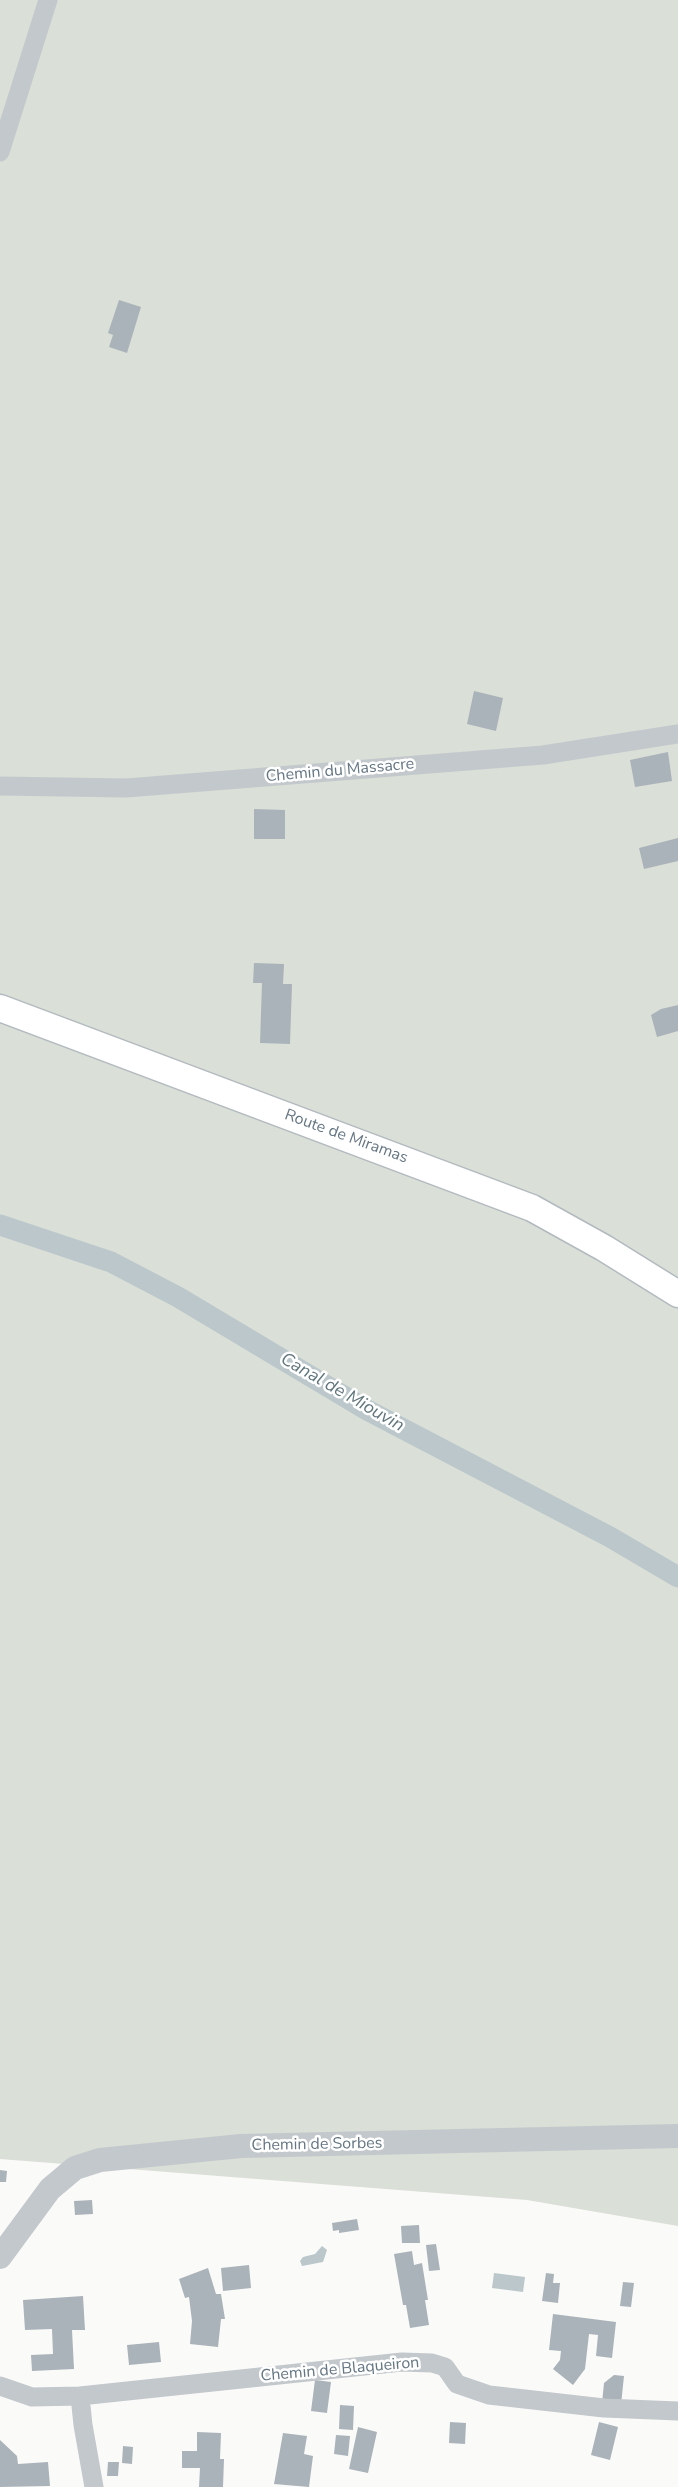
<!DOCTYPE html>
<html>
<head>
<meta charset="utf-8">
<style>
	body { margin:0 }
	canvas { display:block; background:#fafaf8 }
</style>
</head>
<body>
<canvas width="678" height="2487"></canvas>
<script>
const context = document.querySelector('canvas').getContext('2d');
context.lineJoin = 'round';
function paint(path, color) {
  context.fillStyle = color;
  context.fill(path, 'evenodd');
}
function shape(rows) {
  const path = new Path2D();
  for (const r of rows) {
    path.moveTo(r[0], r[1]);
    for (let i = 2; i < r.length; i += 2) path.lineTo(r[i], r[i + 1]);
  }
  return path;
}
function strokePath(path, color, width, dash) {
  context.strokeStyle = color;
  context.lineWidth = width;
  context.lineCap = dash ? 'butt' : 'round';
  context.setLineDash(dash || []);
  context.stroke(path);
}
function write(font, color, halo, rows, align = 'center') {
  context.font = font + ' "Nunito Sans",sans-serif';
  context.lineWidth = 5;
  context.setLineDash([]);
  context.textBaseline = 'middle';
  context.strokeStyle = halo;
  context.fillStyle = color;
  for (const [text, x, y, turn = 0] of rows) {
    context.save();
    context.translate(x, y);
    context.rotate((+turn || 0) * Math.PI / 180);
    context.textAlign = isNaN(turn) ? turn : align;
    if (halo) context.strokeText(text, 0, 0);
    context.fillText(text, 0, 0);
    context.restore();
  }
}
const green = shape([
	[0,0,678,0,678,2226,527,2200,0,2159]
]);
const water = shape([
	[322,2246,327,2250,323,2262,302,2266,300,2261,303,2257,315,2254],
	[494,2273,525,2277,523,2292,492,2288]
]);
const canal = shape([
	[0,1225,111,1262,178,1297,367,1410,610,1537,678,1577]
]);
const building = shape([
	[119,300,141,307,127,353,109,347,113,335,108,333],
	[474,691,503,698,496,731,467,724],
	[668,752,672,781,635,787,630,760],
	[254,809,285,810,285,839,254,839],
	[678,838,678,861,644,869,639,848],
	[254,963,284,964,283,984,292,984,290,1044,260,1043,262,983,253,983],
	[678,1005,678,1031,657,1037,651,1015,661,1009],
	[0,2170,7,2171,6,2182,0,2182],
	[92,2200,93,2214,75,2215,74,2201],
	[357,2219,359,2230,339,2233,339,2230,333,2231,332,2223],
	[419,2225,420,2243,402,2243,401,2226],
	[436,2244,440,2270,429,2271,426,2245],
	[412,2251,414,2265,422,2263,428,2300,425,2300,429,2325,410,2328,406,2305,403,2305,394,2254],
	[249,2265,251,2288,223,2291,221,2268],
	[208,2268,216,2294,221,2294,225,2319,221,2319,218,2347,190,2344,192,2321,189,2297,185,2298,179,2279],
	[546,2273,554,2274,553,2283,560,2283,558,2303,542,2301],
	[623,2282,634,2283,631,2307,620,2306],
	[83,2296,85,2330,72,2330,74,2369,32,2371,31,2355,53,2354,52,2329,25,2330,23,2300],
	[553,2314,616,2322,612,2358,596,2356,598,2335,589,2334,585,2369,573,2385,553,2369,560,2360,561,2351,549,2350],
	[159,2342,161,2362,129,2365,127,2345],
	[614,2375,624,2376,621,2405,602,2403,604,2383],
	[315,2380,331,2382,327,2413,311,2411],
	[340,2405,354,2406,353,2430,339,2429],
	[450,2422,466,2423,465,2444,449,2443],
	[599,2422,618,2427,610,2460,591,2455],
	[358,2427,377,2432,368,2473,349,2469],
	[197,2432,221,2433,220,2459,224,2459,223,2487,199,2487,200,2468,182,2468,182,2451,197,2451],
	[283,2433,307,2436,304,2454,313,2456,309,2487,274,2484],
	[336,2435,350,2436,348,2456,334,2454],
	[0,2440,17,2456,18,2464,48,2462,50,2486,0,2487],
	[123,2446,133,2447,132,2464,122,2463],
	[108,2462,119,2462,118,2476,107,2476]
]);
const minor = shape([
	[0,152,48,0],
	[0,786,126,788,543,755,678,734],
	[0,2386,32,2397,80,2396,402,2362,432,2363,445,2367,457,2384,489,2395,604,2408,678,2411],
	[80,2396,83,2425,94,2487]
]);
const tertiary = shape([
	[0,2257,50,2189,75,2168,100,2160,241,2146,678,2136]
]);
const secondary = shape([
	[0,1008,532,1208,604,1248,678,1294]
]);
const streetNames = [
	["Chemin du Massacre",340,771,-5],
	["Route de Miramas",346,1137,20],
	["Chemin de Sorbes",317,2145,-1],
	["Chemin de Blaqueiron",340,2370,-5]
];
const waterNames = [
	["Canal de Miouvin",342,1393,30]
];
paint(green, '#dadfd7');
paint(water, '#bbc7cb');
strokePath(canal, '#bbc7cb', 21);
paint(building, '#aab3b9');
strokePath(secondary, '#b3babf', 29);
strokePath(minor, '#c3c8cc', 19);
strokePath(tertiary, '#c3c8cc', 24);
strokePath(secondary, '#fff', 26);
write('16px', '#657683', '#fff', streetNames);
write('italic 18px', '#60757c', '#fff', waterNames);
</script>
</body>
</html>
